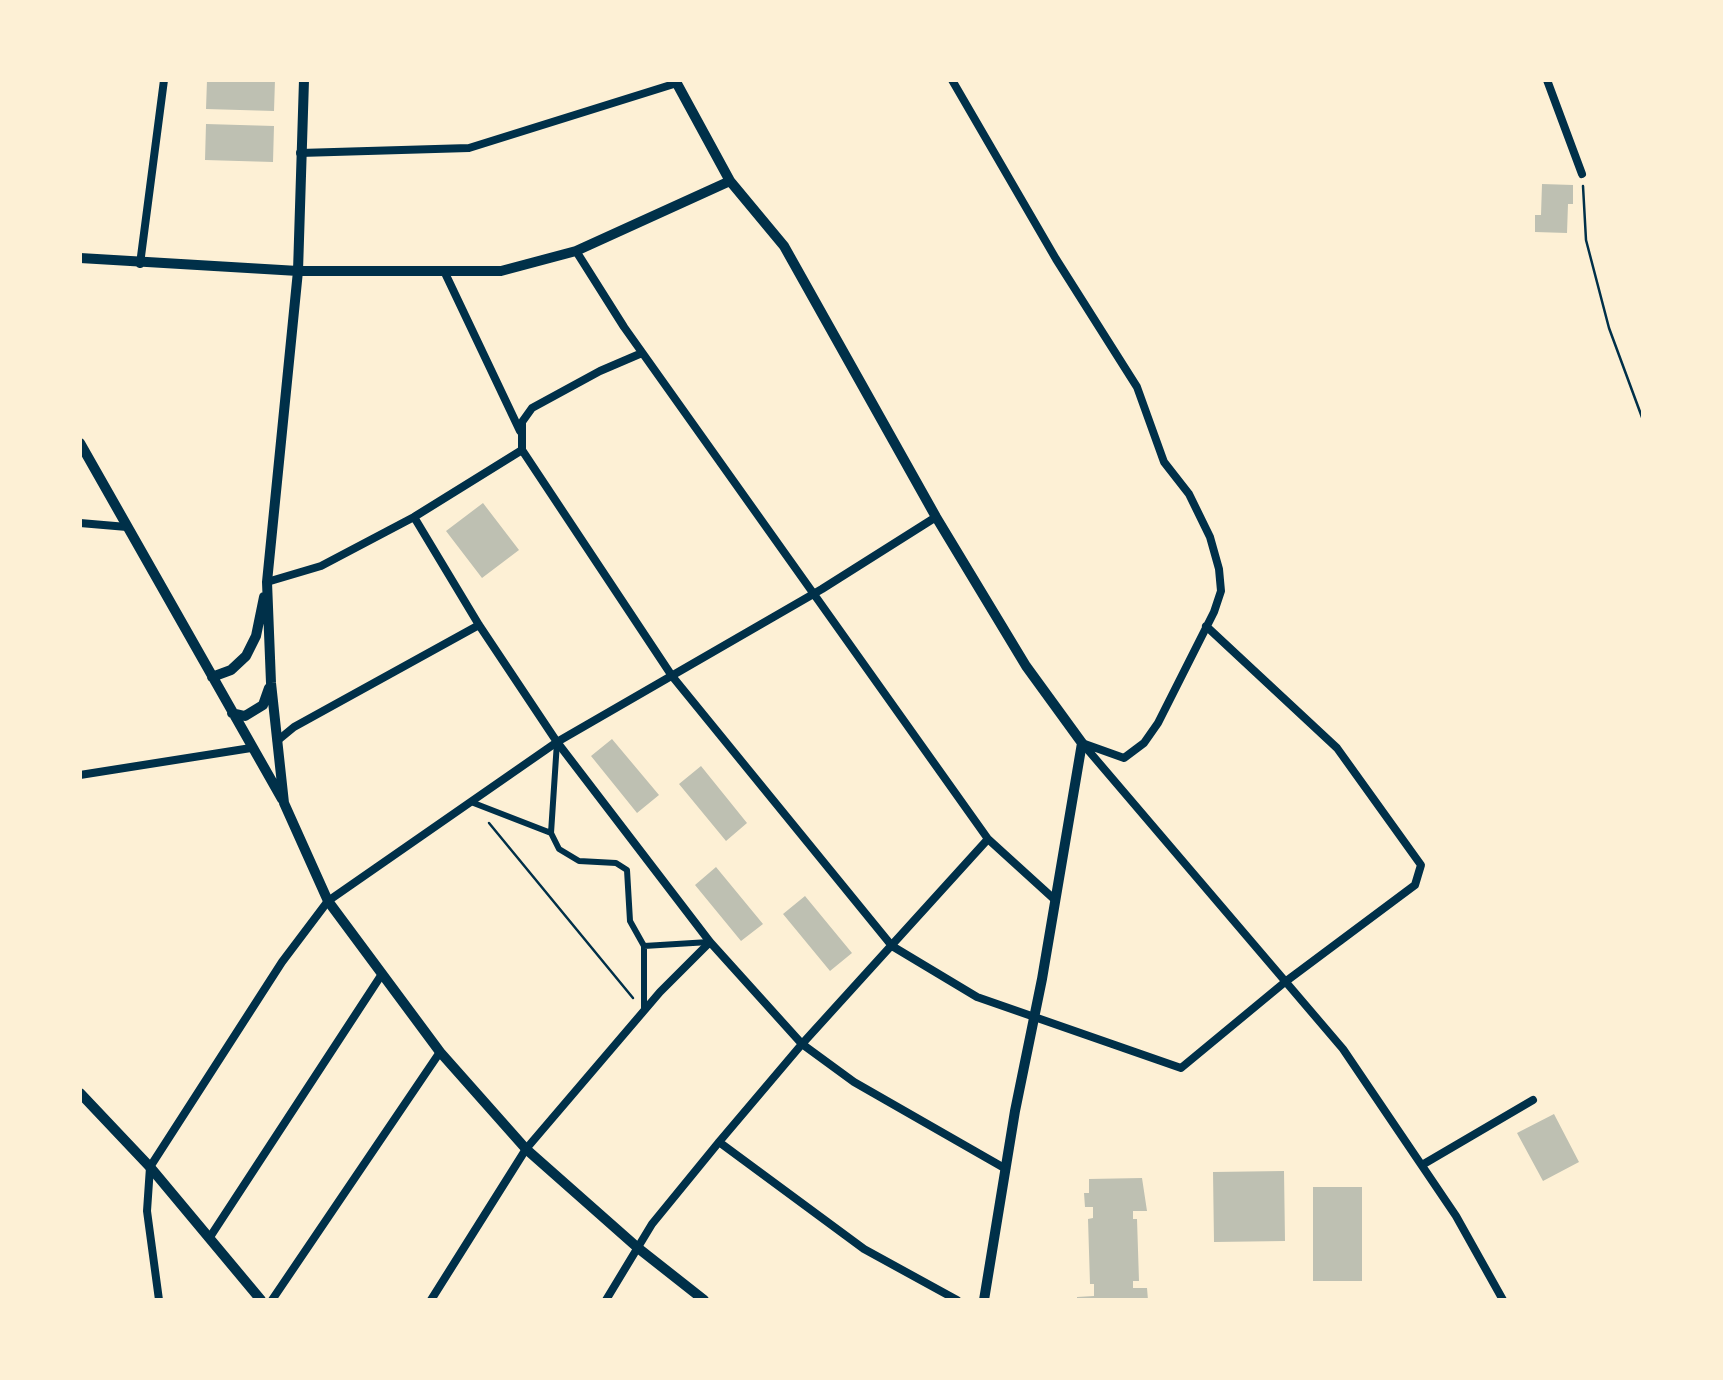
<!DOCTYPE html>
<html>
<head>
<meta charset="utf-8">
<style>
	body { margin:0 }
	#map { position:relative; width:1723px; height:1380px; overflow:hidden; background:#fdf0d5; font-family:"Noto Sans",sans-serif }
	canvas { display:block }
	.frame { position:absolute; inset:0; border:82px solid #fdf0d5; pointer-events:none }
</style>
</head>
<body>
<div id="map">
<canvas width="1723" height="1380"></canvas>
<div class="frame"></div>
</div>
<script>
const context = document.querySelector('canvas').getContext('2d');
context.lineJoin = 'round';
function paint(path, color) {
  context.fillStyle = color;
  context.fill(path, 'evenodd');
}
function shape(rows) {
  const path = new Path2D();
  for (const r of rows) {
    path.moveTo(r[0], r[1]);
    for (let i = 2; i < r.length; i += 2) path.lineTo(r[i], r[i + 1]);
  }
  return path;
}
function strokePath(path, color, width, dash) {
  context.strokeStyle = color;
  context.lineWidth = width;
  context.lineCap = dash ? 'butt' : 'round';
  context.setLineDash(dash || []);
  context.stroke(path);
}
const building = shape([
	[207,80,275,80,274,111,206,109],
	[206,124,274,126,273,162,205,160],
	[1542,184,1573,185,1573,204,1568,204,1567,233,1535,232,1535,215,1541,215],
	[483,503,519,550,482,578,446,531],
	[612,739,659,795,637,813,591,756],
	[701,766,747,823,726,841,679,784],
	[716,867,763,924,741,941,695,885],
	[805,896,852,953,830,971,783,914],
	[1554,1114,1579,1162,1543,1181,1517,1133],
	[1284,1171,1285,1241,1214,1242,1213,1172],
	[1142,1178,1147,1211,1133,1211,1133,1219,1137,1219,1139,1281,1133,1281,1133,1288,1147,1288,1148,1300,1077,1300,1077,1297,1094,1296,1094,1284,1090,1284,1088,1219,1093,1218,1093,1207,1085,1207,1084,1193,1089,1193,1089,1179],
	[1313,1187,1362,1187,1362,1281,1313,1281]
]);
const path = shape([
	[1583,186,1586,240,1609,328,1643,420],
	[489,823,633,998]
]);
const pedestrian = shape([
	[557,742,551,833,559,849,579,861,616,863,627,870,630,921,644,946,644,1009],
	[471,802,551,833],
	[644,946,709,942]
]);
const minor = shape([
	[952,80,1056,259,1137,387,1164,462,1189,494,1210,537,1219,569,1221,591,1214,612,1158,723,1144,743,1124,758,1082,743],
	[1547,80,1582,174],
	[300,153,469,148,677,83],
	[576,251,624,327,988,839,1054,899],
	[140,264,164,80],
	[445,273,520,431],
	[522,450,672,676,892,946,977,997,1181,1068,1285,982,1415,885,1421,865,1337,748,1206,626],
	[414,517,479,625,557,742,710,942,802,1044,854,1082,1006,1169],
	[80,523,127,527],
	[267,582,321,566,414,517,522,450,522,422,532,408,600,371,642,353],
	[277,741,294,727,479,625],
	[1082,743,1343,1049,1456,1216,1503,1300],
	[80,775,251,748],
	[719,1142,864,1249,957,1300],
	[1422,1165,1533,1100],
	[210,1237,382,974],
	[159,1300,147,1211,150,1167,282,962,328,901,557,742,822,589,936,517],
	[272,1300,440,1052],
	[431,1300,526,1149,660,992,710,942],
	[606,1300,652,1224,719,1142,802,1044,988,839]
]);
const tertiary = shape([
	[304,80,298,271,267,582,271,683,284,803,328,901,440,1052,526,1149,638,1248,704,1300],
	[675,80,730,181,784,246,936,517,1026,666,1082,743,1042,979,1015,1111,984,1300],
	[80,258,298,271,501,271,576,251,730,181],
	[80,443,282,799],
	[212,677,231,670,246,656,256,636,264,597],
	[232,713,245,716,263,705,269,688],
	[80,1093,150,1167,261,1300]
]);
paint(building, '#bec0b2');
strokePath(path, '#003049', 2.5);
strokePath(pedestrian, '#003049', 6);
strokePath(minor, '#003049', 8);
strokePath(tertiary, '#003049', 10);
</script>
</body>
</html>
